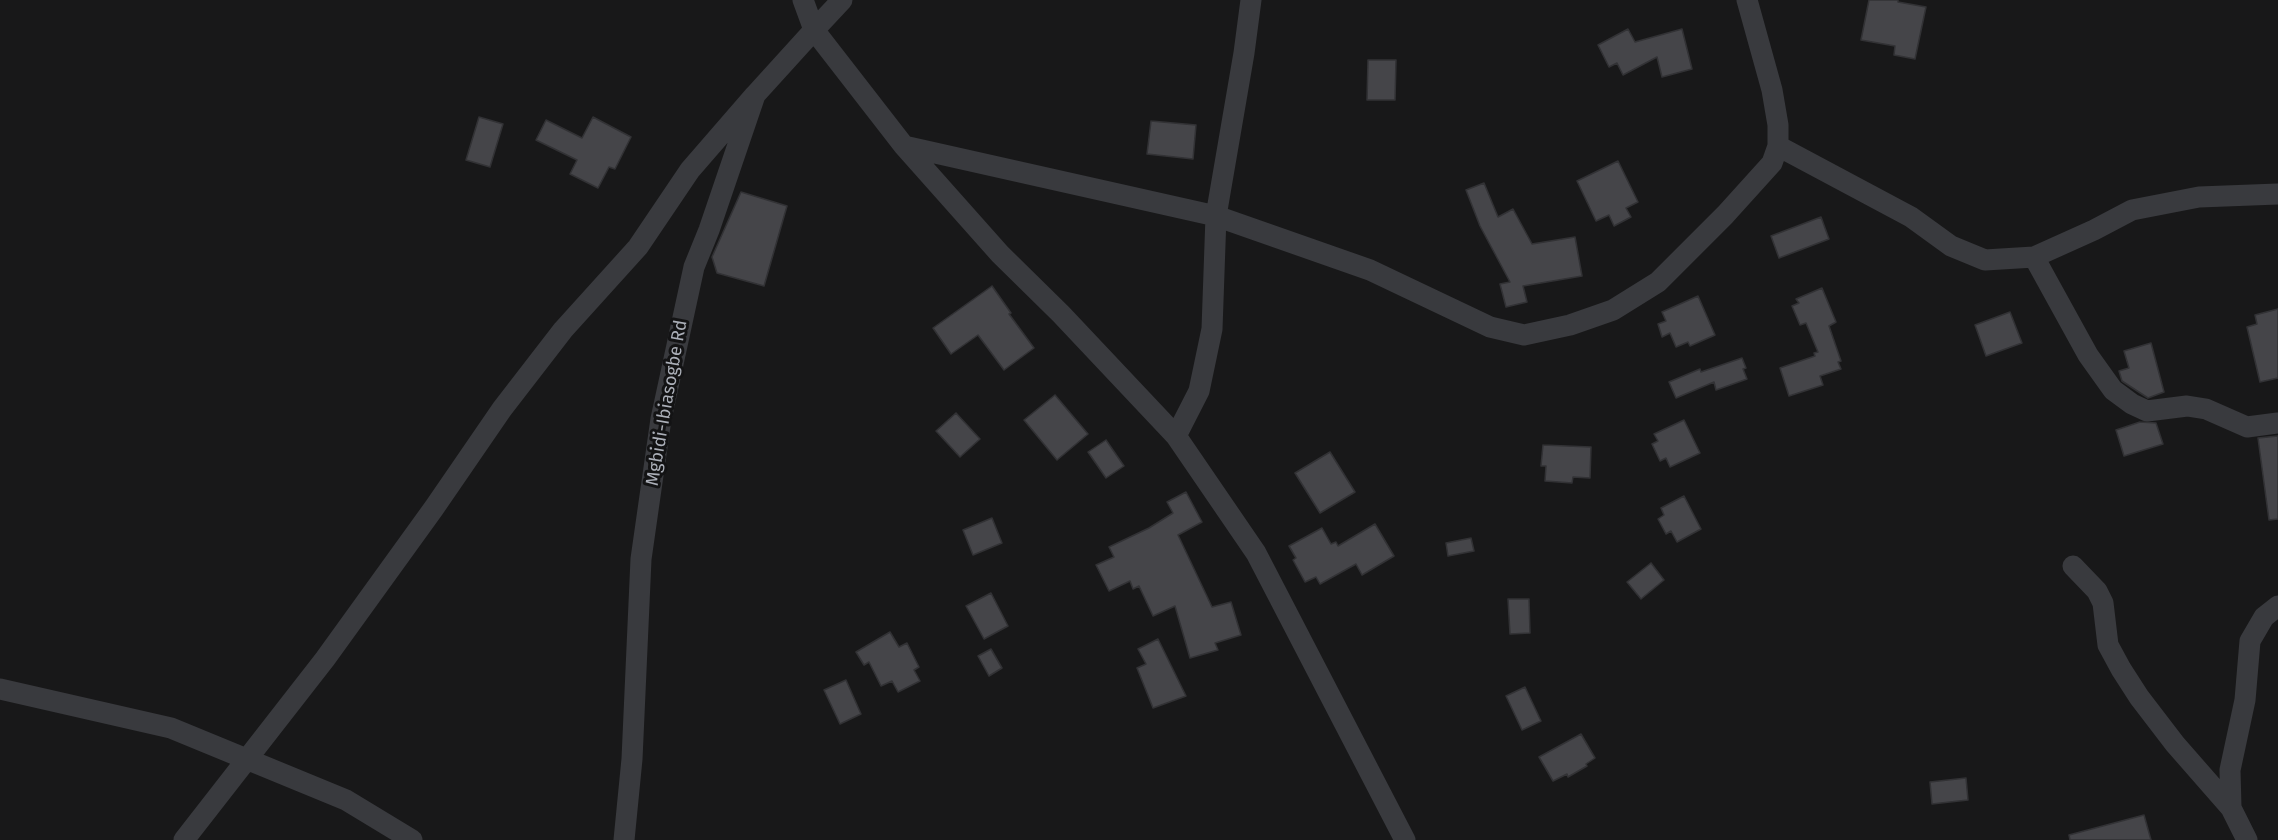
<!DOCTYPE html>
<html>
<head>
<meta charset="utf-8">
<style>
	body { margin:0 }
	canvas { display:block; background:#181819 }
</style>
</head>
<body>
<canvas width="2278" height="840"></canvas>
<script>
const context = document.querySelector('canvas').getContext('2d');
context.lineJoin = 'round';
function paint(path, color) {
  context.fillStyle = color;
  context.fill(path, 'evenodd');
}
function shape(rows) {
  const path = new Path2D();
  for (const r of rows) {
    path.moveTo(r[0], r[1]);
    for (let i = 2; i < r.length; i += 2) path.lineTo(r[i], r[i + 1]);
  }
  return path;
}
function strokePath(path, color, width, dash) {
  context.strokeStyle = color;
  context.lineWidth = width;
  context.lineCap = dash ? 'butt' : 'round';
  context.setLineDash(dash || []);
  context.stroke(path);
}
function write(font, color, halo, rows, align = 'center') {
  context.font = font + ' "Fira Sans",sans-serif';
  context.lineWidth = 6;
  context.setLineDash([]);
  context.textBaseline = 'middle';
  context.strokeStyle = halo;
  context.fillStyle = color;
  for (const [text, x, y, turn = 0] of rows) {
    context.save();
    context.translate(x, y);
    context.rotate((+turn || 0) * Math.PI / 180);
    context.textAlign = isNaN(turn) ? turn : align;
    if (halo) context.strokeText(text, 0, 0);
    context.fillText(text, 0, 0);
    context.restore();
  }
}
const building = shape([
	[1869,0,1898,0,1898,2,1926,7,1915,59,1894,55,1895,46,1861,40,1869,0],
	[1628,29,1635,42,1682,29,1692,69,1662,77,1657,57,1623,75,1617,63,1609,67,1598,45,1628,29],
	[1368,60,1396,60,1395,100,1367,100,1368,60],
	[479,117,503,124,490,167,466,160,479,117],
	[593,117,631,137,615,169,609,167,598,188,570,174,577,160,536,140,546,120,582,138,593,117],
	[1151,121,1196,125,1193,159,1147,154,1151,121],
	[1618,161,1638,202,1626,208,1631,217,1614,226,1609,215,1596,221,1577,181,1618,161],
	[1484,183,1498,217,1513,209,1532,244,1575,237,1582,276,1523,286,1527,302,1506,307,1500,284,1510,282,1480,226,1466,190,1484,183],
	[741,192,787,206,764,286,717,273,712,257,741,192],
	[1821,217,1829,239,1779,258,1771,236,1821,217],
	[992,286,1011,313,1009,314,1034,348,1004,370,978,335,951,354,933,328,992,286],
	[1822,288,1836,322,1829,326,1841,361,1838,362,1841,369,1820,376,1823,385,1789,396,1780,368,1815,356,1814,353,1818,352,1806,323,1800,325,1792,306,1799,303,1796,299,1822,288],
	[1698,296,1715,335,1690,346,1688,342,1676,347,1670,333,1662,337,1658,324,1666,321,1662,312,1698,296],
	[2278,309,2278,378,2260,382,2247,327,2257,324,2255,315,2278,309],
	[2010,312,2022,343,1986,356,1975,325,2010,312],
	[2151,343,2164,392,2148,398,2122,381,2119,371,2129,368,2124,351,2151,343],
	[1742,358,1746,368,1743,369,1747,379,1716,390,1714,382,1676,398,1669,382,1700,369,1701,372,1742,358],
	[1055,395,1088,434,1057,460,1024,420,1055,395],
	[956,413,980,439,960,457,936,431,956,413],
	[1684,420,1700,453,1670,467,1666,458,1660,461,1652,444,1658,441,1654,434,1684,420],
	[2140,422,2156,423,2163,444,2124,456,2116,430,2140,422],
	[2278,436,2278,519,2269,520,2258,438,2278,436],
	[1106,440,1124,466,1106,478,1088,452,1106,440],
	[1543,445,1591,447,1590,478,1573,477,1572,483,1545,481,1546,466,1541,466,1543,445],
	[1330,452,1355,492,1320,513,1295,473,1330,452],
	[1186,492,1202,522,1178,535,1212,607,1231,602,1241,635,1215,643,1218,650,1190,658,1175,606,1153,616,1139,586,1133,589,1130,581,1109,591,1096,565,1114,557,1109,547,1149,528,1173,513,1167,502,1186,492],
	[1684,496,1701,529,1677,542,1671,531,1666,534,1658,519,1664,515,1661,508,1684,496],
	[992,518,1002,543,973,555,963,530,992,518],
	[1375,524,1394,556,1362,575,1356,564,1320,584,1316,577,1305,582,1293,560,1296,558,1289,546,1322,528,1331,544,1336,542,1338,546,1375,524],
	[1471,538,1474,551,1448,556,1446,543,1471,538],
	[1651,563,1664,580,1641,599,1627,582,1651,563],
	[991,593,1008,626,984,639,966,606,991,593],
	[1508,599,1529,599,1530,633,1510,634,1508,599],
	[890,632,899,647,907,643,919,667,914,670,920,681,898,692,892,681,881,686,869,662,864,665,856,652,890,632],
	[1158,639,1186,696,1153,708,1137,668,1146,664,1138,649,1158,639],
	[991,649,1002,668,989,676,978,656,991,649],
	[846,680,861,714,840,724,824,690,846,680],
	[1525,687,1541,721,1522,730,1506,696,1525,687],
	[1581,734,1595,758,1586,764,1587,766,1568,777,1567,774,1553,781,1539,757,1581,734],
	[1966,778,1968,800,1932,804,1930,782,1966,778],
	[2144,815,2151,840,2070,840,2069,835,2144,815]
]);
const minor = shape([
	[842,0,814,30,904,146,1000,254,1061,314,1176,436,1256,553,1405,840],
	[904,146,1216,216,1370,270,1490,327,1524,335,1570,325,1613,310,1658,282,1725,215,1772,163,1778,146,1778,125,1772,90,1747,0],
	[1778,146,1911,217,1951,246,1985,260,2034,257,2094,230,2132,210,2199,197,2278,194],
	[2034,257,2088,355,2113,390,2132,404,2147,411,2187,406,2206,409,2247,427,2278,423],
	[1176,436,1199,391,1212,329,1216,216,1244,53,1251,0],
	[2073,566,2097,591,2103,603,2108,645,2121,669,2139,697,2175,744,2231,808,2247,840],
	[0,689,171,728,346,800,412,840],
	[2231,808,2230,770,2245,700,2250,641,2264,617,2278,606],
	[184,840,325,659,434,508,502,409,563,330,638,247,690,170,755,95],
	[624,840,632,759,641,559,661,419,694,267,709,230,755,95,814,30,803,0]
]);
const streetNames = [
	["Mgbidi-Ibiasogbe Rd",667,403,-80]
];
paint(building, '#454549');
strokePath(building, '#323235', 1.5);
strokePath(minor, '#393a3e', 21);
write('18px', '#abafb8', '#131314', streetNames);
</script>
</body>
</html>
